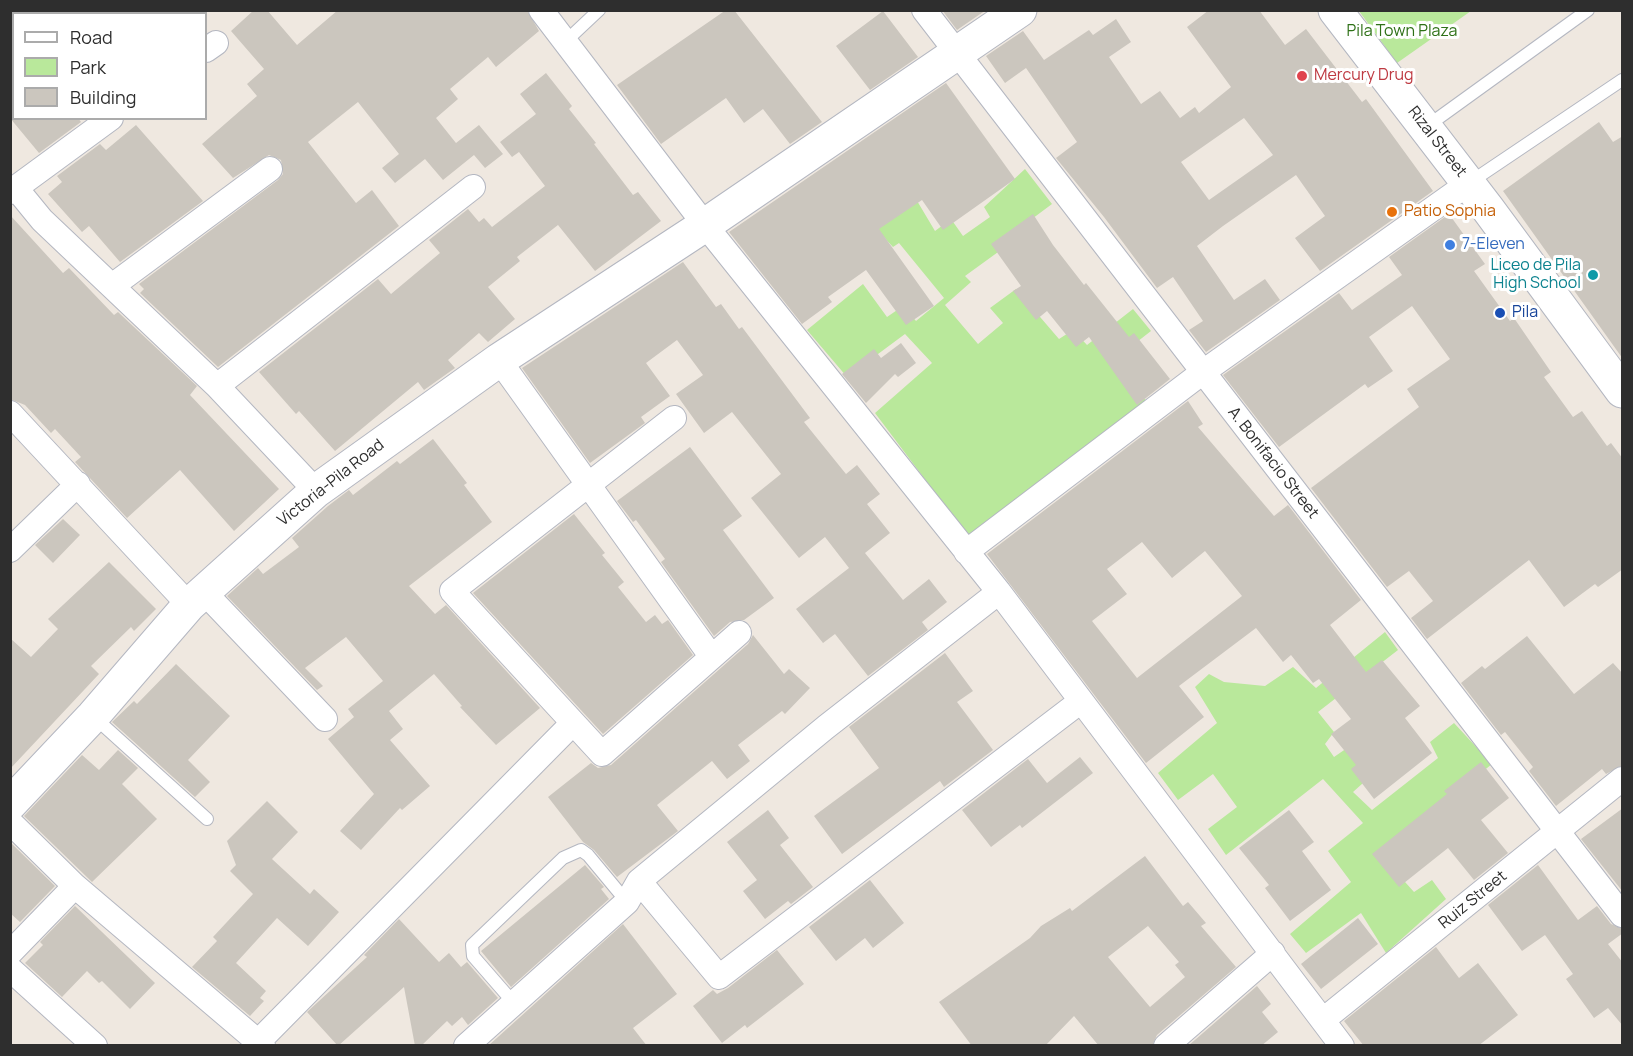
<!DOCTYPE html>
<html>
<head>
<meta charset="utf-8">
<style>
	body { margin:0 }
	#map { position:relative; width:1633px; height:1056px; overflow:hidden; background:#efe8e0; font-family:Manrope,sans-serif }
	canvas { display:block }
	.frame { position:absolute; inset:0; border:12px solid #2e2e2e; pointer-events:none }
	.legend { position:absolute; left:12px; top:12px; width:195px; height:108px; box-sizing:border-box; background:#fff; border:2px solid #ababab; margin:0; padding:8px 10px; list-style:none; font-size:18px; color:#2e2e2e }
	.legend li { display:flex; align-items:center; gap:12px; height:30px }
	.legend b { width:30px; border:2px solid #ababab }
</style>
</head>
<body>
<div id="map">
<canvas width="1633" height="1056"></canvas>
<div class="frame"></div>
<ul class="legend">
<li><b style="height:8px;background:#fff"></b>Road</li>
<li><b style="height:16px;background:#b9e89b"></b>Park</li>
<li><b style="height:16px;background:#cbc6be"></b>Building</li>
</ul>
</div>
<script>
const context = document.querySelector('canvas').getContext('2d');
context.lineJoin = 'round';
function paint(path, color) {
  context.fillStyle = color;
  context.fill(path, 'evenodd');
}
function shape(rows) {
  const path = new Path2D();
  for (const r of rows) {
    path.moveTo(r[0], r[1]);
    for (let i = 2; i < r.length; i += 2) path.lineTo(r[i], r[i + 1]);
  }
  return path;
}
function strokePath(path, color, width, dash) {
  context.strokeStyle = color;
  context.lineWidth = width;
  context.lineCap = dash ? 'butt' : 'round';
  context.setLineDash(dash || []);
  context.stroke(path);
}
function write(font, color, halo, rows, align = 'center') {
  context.font = font + ' Manrope,sans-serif';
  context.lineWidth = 6;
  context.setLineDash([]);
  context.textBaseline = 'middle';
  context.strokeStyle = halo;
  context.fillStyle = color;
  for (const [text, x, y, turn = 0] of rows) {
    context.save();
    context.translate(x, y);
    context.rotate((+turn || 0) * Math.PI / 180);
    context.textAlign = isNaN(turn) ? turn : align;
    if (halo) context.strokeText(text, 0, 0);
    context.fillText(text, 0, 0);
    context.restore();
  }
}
const green = shape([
	[1359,11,1471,11,1397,63],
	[1025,169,1052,204,1001,242,1005,247,965,276,971,282,945,305,978,344,1003,323,990,308,1016,289,1059,339,1073,330,1087,345,1133,309,1151,331,1115,359,1150,406,970,539,875,413,932,363,905,334,847,377,807,330,863,284,887,317,903,306,916,321,944,298,899,243,893,247,876,229,904,179,935,231,951,219,963,236,990,217,984,207],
	[1385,632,1398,650,1318,712,1334,732,1325,744,1334,757,1350,746,1372,775,1353,792,1372,810,1438,758,1430,742,1454,723,1492,764,1380,854,1414,892,1432,880,1446,899,1386,953,1361,913,1306,953,1290,934,1351,882,1328,851,1363,823,1323,779,1226,855,1208,829,1237,807,1213,774,1178,800,1158,773,1217,723,1195,687,1209,674,1224,682,1265,686,1293,667,1316,688]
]);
const building = shape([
	[254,10,267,10,297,45,338,10,527,10,539,31,496,67,488,57,450,89,458,99,436,118,456,143,479,125,503,154,485,168,474,155,443,180,425,159,395,183,382,168,399,154,358,102,308,142,356,203,372,190,399,226,218,367,140,293,144,289,139,284,278,180,283,174,281,160,269,155,233,178,202,144,257,96,247,84,264,69,231,31],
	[726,10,734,10,822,122,790,144,763,109,744,123,726,98,661,144,617,85],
	[942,10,986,10,957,30],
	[1209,10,1259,10,1285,45,1306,29,1362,102,1366,99,1433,191,1320,271,1295,238,1325,216,1296,175,1223,226,1197,246,1234,300,1265,279,1280,300,1206,352,1189,330,1203,321,1173,277,1157,288,1104,217,1056,158,1077,142,1026,68,1005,83,986,56,1023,31,1044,60,1089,30,1093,35,1116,19,1131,42,1109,57,1141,104,1160,91,1180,118,1195,107,1199,113,1231,87,1187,27],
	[1244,118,1273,155,1209,200,1181,162],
	[883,11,918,57,870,90,836,46],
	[546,73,572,106,569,109,596,143,594,144,633,195,638,192,661,221,595,271,558,225,517,257,520,261,488,287,515,319,488,342,479,333,448,360,455,368,424,390,418,382,335,451,299,411,296,414,259,372,378,279,391,294,440,253,429,240,468,209,479,222,484,218,492,227,545,186,519,152,512,157,500,142,536,114,520,94],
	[946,83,1015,179,943,230,922,200,879,229,934,306,906,325,866,270,828,297,832,302,802,324,729,232],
	[10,118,78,118,81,122,39,153],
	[1599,122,1613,142,1623,136,1623,359,1503,191],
	[136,125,203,201,120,262,89,226,82,232,48,194,62,182,57,176,100,144,106,150],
	[1033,214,1053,245,1084,285,1086,283,1129,337,1134,333,1170,379,1137,405,1089,337,1076,347,1047,311,1036,320,1013,291,1021,286,991,244],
	[1449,214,1485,264,1474,271,1510,321,1514,318,1551,372,1544,377,1573,417,1582,411,1607,446,1611,443,1623,459,1623,569,1598,587,1595,584,1564,607,1529,560,1427,639,1411,618,1433,601,1409,571,1387,587,1311,488,1419,407,1407,389,1450,359,1412,306,1369,337,1393,371,1368,388,1365,384,1279,447,1223,375,1339,293,1352,310,1402,275,1389,257],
	[10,215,63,273,69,268,114,315,118,312,197,386,190,395,279,489,234,531,180,470,127,518,75,462,81,457,55,429,51,433,25,405,10,399],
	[683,262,716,307,721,304,739,329,742,327,810,418,804,422,846,474,857,465,880,494,867,504,890,533,865,553,903,600,929,579,947,602,922,622,928,630,868,676,835,634,823,643,796,609,849,568,825,537,799,558,751,498,781,474,732,412,704,433,676,394,703,375,677,340,646,363,670,396,641,417,645,423,590,463,522,368],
	[901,343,916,363,898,377,895,374,866,403,842,374,874,349,881,358],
	[1188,401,1203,424,1198,427,1274,516,1288,505,1361,600,1330,625,1366,672,1382,660,1420,706,1405,718,1432,753,1374,799,1351,769,1356,765,1331,734,1351,719,1319,679,1313,683,1291,655,1283,662,1256,628,1179,686,1204,717,1146,763,987,554],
	[1142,542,1172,578,1205,551,1242,596,1137,678,1092,621,1127,594,1107,569],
	[433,439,467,483,464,485,492,522,409,586,435,614,446,605,540,708,496,745,460,707,462,706,434,674,389,711,403,729,390,740,430,786,402,810,400,808,361,850,340,831,374,794,328,739,354,717,348,709,383,681,346,637,305,668,323,686,317,690,227,596,258,568,263,574,299,547,292,538,328,506,349,490,353,495,397,461,400,464],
	[690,447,742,516,723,530,774,598,744,620,730,622,714,636,661,562,665,559,636,520,633,522,617,501],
	[574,514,605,553,602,555,624,582,618,587,646,622,655,615,662,624,668,620,693,655,603,734,473,593],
	[63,519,80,535,53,563,35,545],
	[109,562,156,609,134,631,131,627,91,666,99,674,10,769,10,638,31,657,58,629,48,619],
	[753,635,784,674,789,669,810,688,785,714,782,711,738,745,750,761,727,779,712,761,657,805,678,831,617,877,594,850,583,842,548,797,591,763,598,768,611,765,748,644],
	[1527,636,1574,694,1613,663,1623,674,1623,765,1606,774,1602,769,1556,806,1529,771,1533,767,1505,732,1501,735,1461,683,1482,666,1485,669],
	[945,653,973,691,957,702,993,750,944,787,940,781,842,854,814,816,879,768,849,727],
	[176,664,230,716,188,760,210,782,195,797,112,722,134,701,137,704],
	[118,750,138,768,122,784,157,819,92,882,24,816,82,755,99,770],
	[1080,757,1093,773,1022,828,1020,825,991,847,962,810,1028,759,1047,783],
	[1481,762,1509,798,1481,820,1508,853,1474,880,1448,848,1399,887,1372,854,1447,794,1444,791],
	[267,801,298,832,272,859,310,894,314,889,339,912,308,946,277,918,236,963,266,991,260,998,264,1001,250,1016,192,967,217,941,213,937,253,894,230,871,236,865,227,841],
	[1623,808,1623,892,1581,839],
	[768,810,789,838,780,845,813,887,791,904,788,901,765,919,743,891,757,880,727,842],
	[1289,810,1314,842,1302,851,1331,890,1290,921,1265,888,1269,885,1239,848],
	[10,842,55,886,20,922,10,913],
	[1145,856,1183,906,1188,902,1206,923,1201,926,1236,967,1157,1035,1152,1046,1099,1046,1074,1016,1045,1046,972,1046,939,1002,1030,938,1041,926,1070,908,1072,911],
	[1148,926,1179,962,1175,965,1185,977,1150,1007,1108,957],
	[585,865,604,887,601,889,609,899,511,987,481,951],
	[1538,865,1578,920,1597,906,1611,924,1623,929,1623,933,1608,944,1623,963,1623,1026,1608,1008,1594,1018,1566,979,1573,974,1545,935,1522,951,1488,905],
	[870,880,904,923,873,948,865,938,836,961,809,927],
	[75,906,155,983,130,1009,102,981,99,983,87,971,62,997,25,963,43,945,40,942],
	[1358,918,1378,944,1321,989,1301,964],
	[399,919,439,962,449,953,461,967,467,962,498,998,468,1025,462,1017,452,1026,447,1021,421,1046,415,1046,404,987,338,1046,307,1012,367,957,364,955],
	[623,924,677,994,633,1028,647,1046,488,1046],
	[1436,947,1459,978,1478,963,1518,1015,1478,1046,1364,1046,1344,1021],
	[777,950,804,984,747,1028,745,1025,722,1043,693,1006,713,990,717,994,728,988],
	[1257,986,1271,1004,1262,1012,1278,1032,1261,1046,1188,1046]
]);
const service = shape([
	[565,42,599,10],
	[1426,127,1588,10],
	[1469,183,1622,80],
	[94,717,207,819],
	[513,1002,473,956,472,945,563,858,581,850,588,855,627,902]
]);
const minor = shape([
	[541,10,705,225,999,592,1342,1046],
	[924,10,1622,915],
	[206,50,216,43],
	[15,187,42,220,217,386,316,491],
	[10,192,111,118],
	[112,286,270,169],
	[499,360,711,656],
	[217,386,473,187],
	[10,413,189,605],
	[674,418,452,591,602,754,739,633],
	[10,550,78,484],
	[966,552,1203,372,1469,183],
	[203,591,325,719],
	[10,822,75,886,263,1046],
	[639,881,719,977,1081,701],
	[10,953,75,886],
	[10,969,95,1046],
	[1323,1020,1622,779],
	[259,1041,572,724],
	[466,1046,627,902,639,881,826,727,999,592],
	[1166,1046,1273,953]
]);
const secondary = shape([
	[1335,10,1488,209,1622,391],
	[10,804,93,716,189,605,316,491,499,360,705,225,1020,10]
]);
const markers = [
	[1302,76,6,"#e0444e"],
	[1392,212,6,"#e8710a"],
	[1450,245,6,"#3f7fe0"],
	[1593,275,6,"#0f9aa8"],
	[1500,313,6,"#1a4fb4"]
];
const parkNames = [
	["Pila Town Plaza",1402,32]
];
const healthNames = [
	["Mercury Drug",1314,76]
];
const streetNames = [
	["Rizal Street",1437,142,52],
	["A. Bonifacio Street",1273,463,52],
	["Victoria-Pila Road",331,483,-38],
	["Ruiz Street",1473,900,-39]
];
const foodNames = [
	["Patio Sophia",1404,212]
];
const shopNames = [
	["7-Eleven",1462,245]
];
const cultureNames = [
	["Liceo de Pila",1581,266],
	["High School",1581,284]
];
const transitNames = [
	["Pila",1512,313]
];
paint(green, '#b9e89b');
paint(building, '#cbc6be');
strokePath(service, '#b4b7c1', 14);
strokePath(minor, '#b4b7c1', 26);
strokePath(secondary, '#b4b7c1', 35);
strokePath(service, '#fff', 12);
strokePath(minor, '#fff', 24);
strokePath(secondary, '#fff', 33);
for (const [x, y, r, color] of markers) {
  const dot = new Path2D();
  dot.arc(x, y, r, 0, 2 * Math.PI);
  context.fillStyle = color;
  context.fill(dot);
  strokePath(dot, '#fff', 2);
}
write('16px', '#2f7118', '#fff', parkNames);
write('16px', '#be3a42', '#fff', healthNames, 'left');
write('16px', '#2e2e2e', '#fff', streetNames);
write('16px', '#c56008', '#fff', foodNames, 'left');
write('16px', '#366cbe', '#fff', shopNames, 'left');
write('16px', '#0d838f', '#fff', cultureNames, 'right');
write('16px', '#164399', '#fff', transitNames, 'left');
</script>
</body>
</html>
